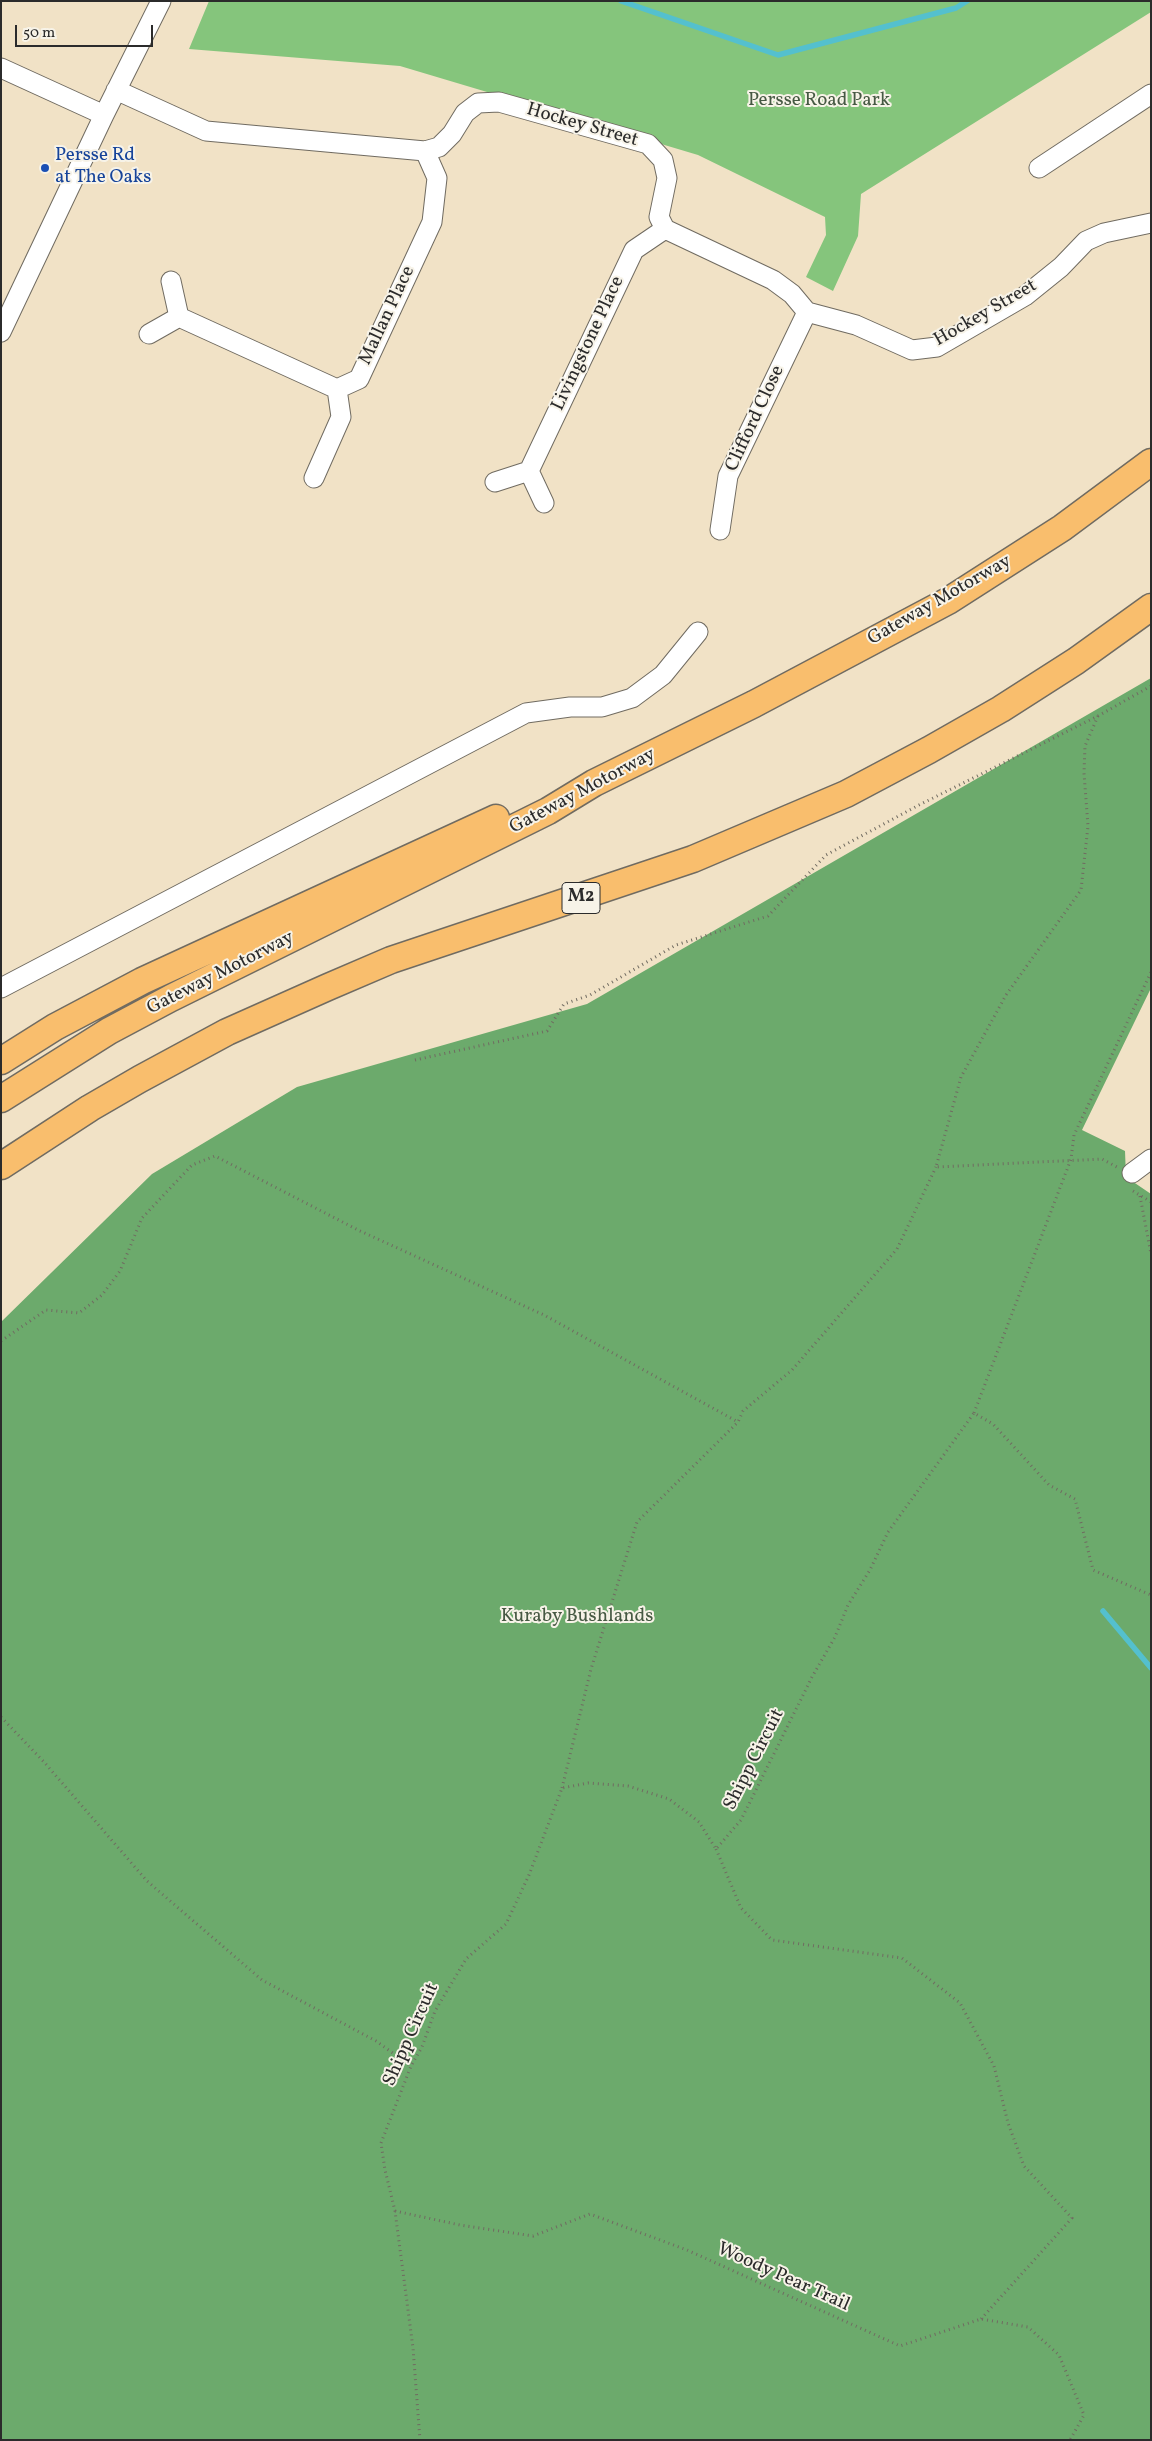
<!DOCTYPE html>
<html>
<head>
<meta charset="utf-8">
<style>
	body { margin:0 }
	#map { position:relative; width:1152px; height:2441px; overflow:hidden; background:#f1e2c6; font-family:Vollkorn,serif }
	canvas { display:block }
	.frame { position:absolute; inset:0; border:2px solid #2b2b2b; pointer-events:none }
	.scale { position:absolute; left:15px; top:25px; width:138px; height:22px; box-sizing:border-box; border:2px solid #2b2b2b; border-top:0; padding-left:6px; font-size:15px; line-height:18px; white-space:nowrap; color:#2b2b2b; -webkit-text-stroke:4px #f7f3e8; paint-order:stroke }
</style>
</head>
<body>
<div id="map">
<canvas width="1152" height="2441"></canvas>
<div class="frame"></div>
<div class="scale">50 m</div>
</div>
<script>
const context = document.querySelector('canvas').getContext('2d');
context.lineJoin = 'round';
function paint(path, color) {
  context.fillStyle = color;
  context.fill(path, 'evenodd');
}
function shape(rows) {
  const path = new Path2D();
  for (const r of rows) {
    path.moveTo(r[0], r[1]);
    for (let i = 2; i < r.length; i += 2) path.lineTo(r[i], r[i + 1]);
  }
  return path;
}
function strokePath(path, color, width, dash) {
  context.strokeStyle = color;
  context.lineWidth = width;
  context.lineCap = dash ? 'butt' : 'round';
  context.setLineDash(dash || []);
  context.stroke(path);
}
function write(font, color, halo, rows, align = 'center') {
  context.font = font + ' Vollkorn,serif';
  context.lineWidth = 4;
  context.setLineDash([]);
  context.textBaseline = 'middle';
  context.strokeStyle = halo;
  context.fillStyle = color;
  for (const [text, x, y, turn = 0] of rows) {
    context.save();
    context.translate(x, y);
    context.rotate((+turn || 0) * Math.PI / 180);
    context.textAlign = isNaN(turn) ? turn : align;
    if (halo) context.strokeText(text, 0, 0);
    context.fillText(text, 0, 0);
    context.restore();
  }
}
const green = shape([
	[209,1,1151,1,1151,12,861,194,858,236,833,291,806,277,826,235,825,217,698,155,400,66,189,49]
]);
const forest = shape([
	[1151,678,1151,988,1082,1130,1125,1151,1126,1177,1151,1194,1151,2440,1,2440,1,1322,152,1174,297,1087,587,1004]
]);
const stream = shape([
	[621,1,778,55,956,8,967,1],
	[1103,1611,1151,1668]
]);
const path = shape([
	[1098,716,1085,746,1084,773,1088,826,1081,890,1006,995,961,1077,936,1167,1102,1159,1117,1167],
	[415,1060,547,1031,564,1004,590,995,676,945,768,916,826,855,919,805,1098,716,1151,686],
	[1133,1191,1151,1202],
	[1140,1196,1151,1254],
	[1,1341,46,1310,79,1313,102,1295,120,1271,142,1218,192,1165,215,1156,358,1230,544,1315,738,1422],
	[974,1413,1071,1159,1074,1135,1151,972],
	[1,1717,44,1762,147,1881,262,1980,376,2041,411,2066],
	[562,1788,591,1669,637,1522,738,1422,743,1411,792,1370,897,1249,936,1167],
	[716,1849,741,1908,772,1940,902,1958,960,2003,994,2066,1008,2123,1024,2166,1072,2218,981,2319],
	[395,2211,460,2225,533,2236,590,2214,687,2250,900,2346,981,2319,1028,2327,1059,2355,1084,2415,1070,2440],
	[420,2440,413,2348,395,2211,385,2170,381,2143,411,2066,422,2047,435,2011,466,1959,506,1924,529,1875,562,1788,588,1783,628,1786,669,1799,699,1822,716,1849,741,1820,812,1677,835,1637,848,1605,870,1570,888,1532,974,1413,993,1424,1049,1485,1075,1499,1093,1570,1151,1595]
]);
const minor = shape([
	[1,68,104,115],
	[116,90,206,131,425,151,439,147,452,134,465,113,478,103,499,102,648,144,663,160,667,178,659,217,665,229,773,280,792,294,807,312,856,325,912,350,937,347,1025,296,1061,267,1086,241,1104,233,1151,223],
	[1039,168,1151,94],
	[179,317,337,389,359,379,432,222,437,178,425,151],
	[1,332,104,115,161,1],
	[149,334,179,317,171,281],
	[529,471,634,250,665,229],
	[314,478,341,417,337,389],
	[495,482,529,471,544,503],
	[720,530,728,476,807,312],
	[1,988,526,713,570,707,602,707,632,698,663,675,698,632],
	[1132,1173,1151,1159]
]);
const highway = shape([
	[1,1061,55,1027,142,981,496,818],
	[1,1099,109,1031,171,998,548,811,594,783,754,704,948,601,1062,528,1151,462],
	[1,1166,90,1108,140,1079,227,1032,328,987,391,960,693,859,846,794,929,750,1001,709,1076,661,1151,607]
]);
const markers = [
	[45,168,5,"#1a4fb4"]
];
const shields = [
	[581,898,38]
];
const shieldNames = [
	["M2",581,898]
];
const parkNames = [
	["Persse Road Park",819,102],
	["Kuraby Bushlands",577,1618]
];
const streetNames = [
	["Hockey Street",582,126,16],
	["Hockey Street",986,314,-30],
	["Mallan Place",388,316,-65],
	["Livingstone Place",589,344,-65],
	["Clifford Close",756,419,-65],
	["Gateway Motorway",940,601,-30],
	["Gateway Motorway",583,792,-28],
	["Gateway Motorway",221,974,-27],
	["Shipp Circuit",755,1760,-63],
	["Shipp Circuit",412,2035,-66],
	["Woody Pear Trail",783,2278,24]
];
const transitNames = [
	["Persse Rd",55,157],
	["at The Oaks",55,179]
];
paint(green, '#85c57c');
paint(forest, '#6caa6c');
strokePath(stream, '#54c0ce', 5.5);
strokePath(minor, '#706b61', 21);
strokePath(highway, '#706b61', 29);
strokePath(path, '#706b61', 3, [1, 4]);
strokePath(minor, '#fff', 19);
strokePath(highway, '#f9be6d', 26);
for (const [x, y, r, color] of markers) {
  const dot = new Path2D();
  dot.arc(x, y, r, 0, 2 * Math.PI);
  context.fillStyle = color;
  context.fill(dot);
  strokePath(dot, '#f7f3e8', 2);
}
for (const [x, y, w] of shields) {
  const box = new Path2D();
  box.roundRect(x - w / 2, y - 15.5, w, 31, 4);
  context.fillStyle = '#f7f3e8';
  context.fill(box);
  strokePath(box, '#2b2b2b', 1);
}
write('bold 18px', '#2b2b2b', null, shieldNames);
write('19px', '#465943', '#f7f3e8', parkNames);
write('19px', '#2b2b2b', '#f7f3e8', streetNames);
write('19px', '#164399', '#f7f3e8', transitNames, 'left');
</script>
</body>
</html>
